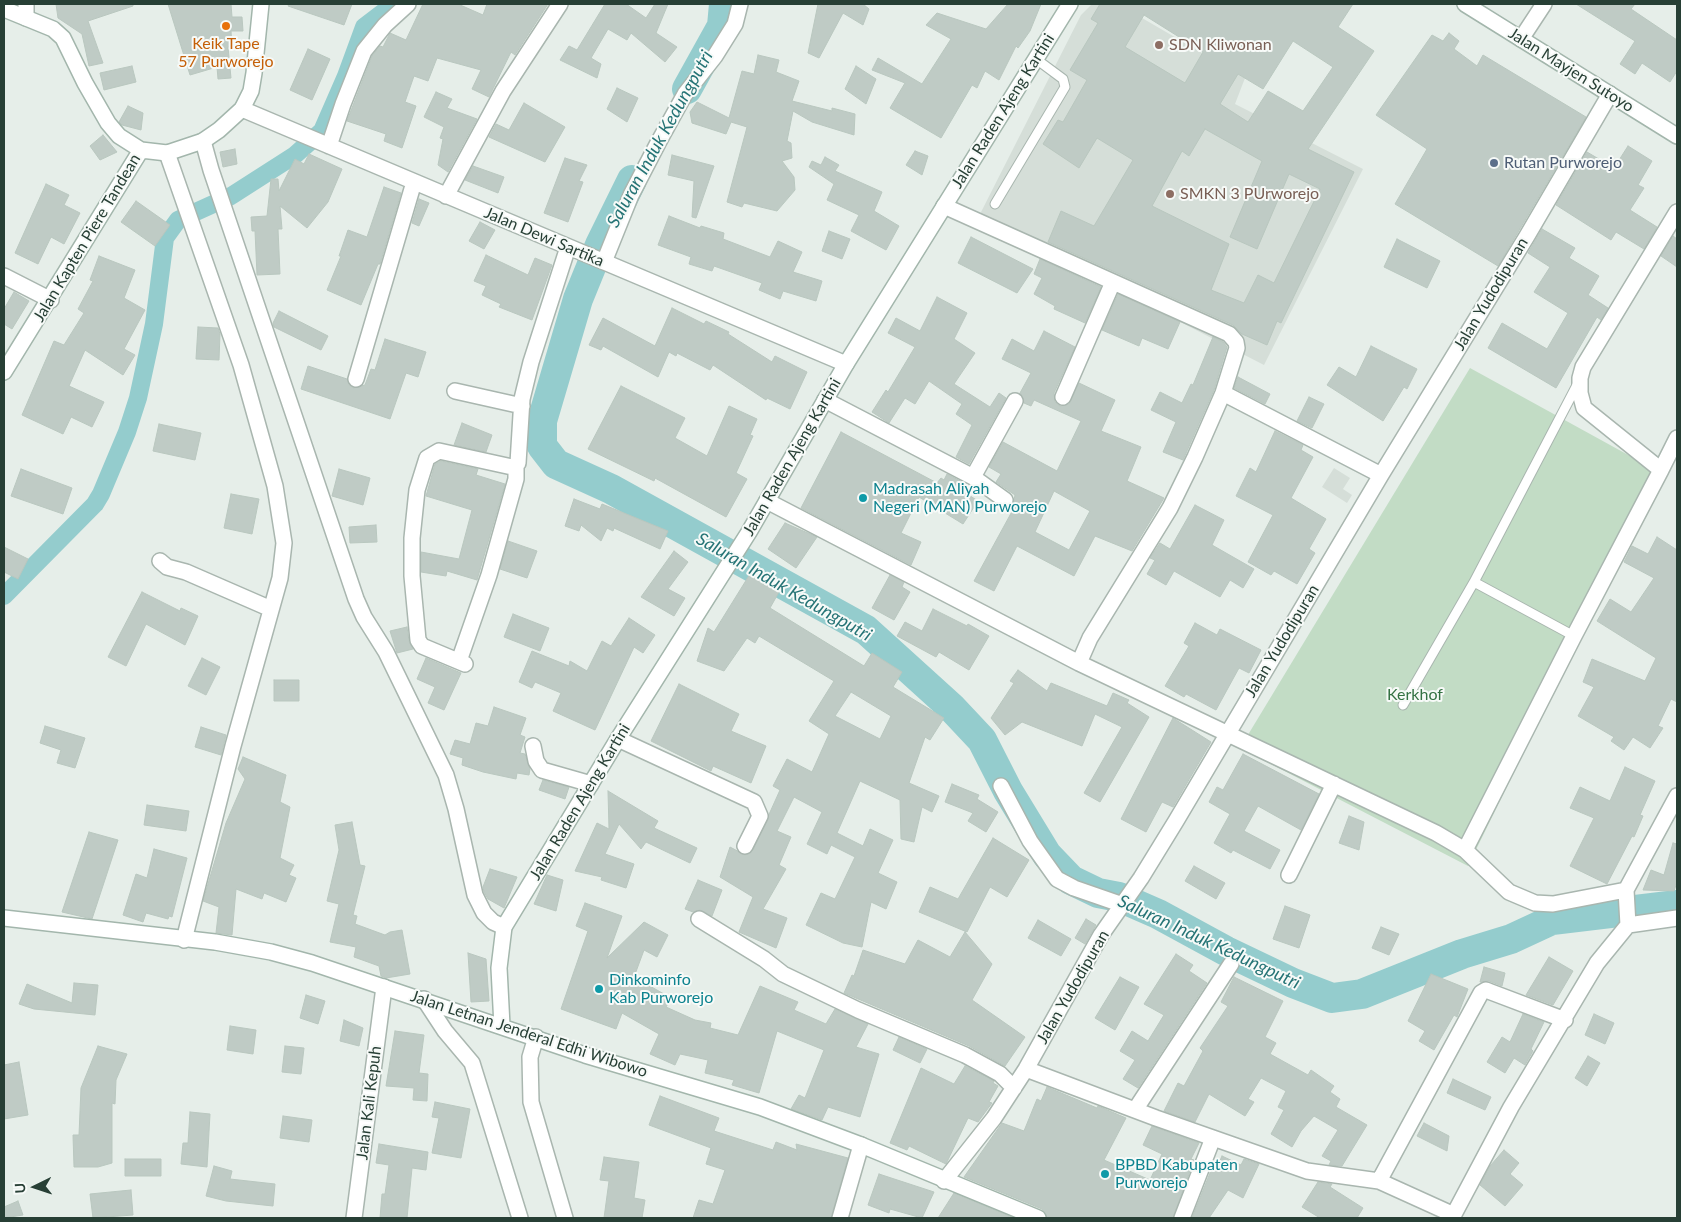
<!DOCTYPE html>
<html>
<head>
<meta charset="utf-8">
<style>
	body { margin:0 }
	#map { position:relative; width:1681px; height:1222px; overflow:hidden; background:#e6eee9; font-family:Lato,sans-serif }
	canvas { display:block }
	.frame { position:absolute; inset:0; border:5px solid #273f35; pointer-events:none }
	.north { position:absolute; left:10px; top:1162px; width:50px; height:50px; -webkit-text-stroke:4px #f7faf8; paint-order:stroke; rotate:266deg; font-size:14px; font-weight:700; line-height:20px; text-align:center; color:#273f35 }
	.north::after { content:''; display:block; margin:auto; width:18px; height:22px; background:#273f35; clip-path:polygon(50% 0,100% 100%,50% 72%,0 100%) }
</style>
</head>
<body>
<div id="map">
<canvas width="1681" height="1222"></canvas>
<div class="frame"></div>
<div class="north">U</div>
</div>
<script>
const context = document.querySelector('canvas').getContext('2d');
context.lineJoin = 'round';
function paint(path, color) {
  context.fillStyle = color;
  context.fill(path, 'evenodd');
}
function shape(rows) {
  const path = new Path2D();
  for (const r of rows) {
    path.moveTo(r[0], r[1]);
    for (let i = 2; i < r.length; i += 2) path.lineTo(r[i], r[i + 1]);
  }
  return path;
}
function strokePath(path, color, width, dash) {
  context.strokeStyle = color;
  context.lineWidth = width;
  context.lineCap = dash ? 'butt' : 'round';
  context.setLineDash(dash || []);
  context.stroke(path);
}
function write(font, color, halo, rows, align = 'center') {
  context.font = font + ' Lato,sans-serif';
  context.lineWidth = 4;
  context.setLineDash([]);
  context.textBaseline = 'middle';
  context.strokeStyle = halo;
  context.fillStyle = color;
  for (const [text, x, y, turn = 0] of rows) {
    context.save();
    context.translate(x, y);
    context.rotate((+turn || 0) * Math.PI / 180);
    context.textAlign = isNaN(turn) ? turn : align;
    if (halo) context.strokeText(text, 0, 0);
    context.fillText(text, 0, 0);
    context.restore();
  }
}
const built = shape([
	[1092,4,1118,4,1245,78,1235,104,1363,169,1264,365,978,218,1081,15],
	[1334,468,1350,478,1343,489,1352,495,1347,503,1322,487]
]);
const green = shape([
	[1470,368,1661,473,1468,866,1240,748]
]);
const canal = shape([
	[4,596,95,504,101,494,127,432,138,398,154,324,165,238,178,220,231,196,295,155,322,131,346,76,364,27,394,4]
]);
const river = shape([
	[687,89,722,26,724,4],
	[632,180,600,245,578,299,542,421,542,446,556,464,611,489,866,630,951,707,982,740,1008,791,1047,855,1071,880,1098,893,1119,897,1158,914,1226,951,1293,983,1332,998,1362,994,1462,954,1511,939,1552,920,1677,905]
]);
const building = shape([
	[56,4,133,4,133,6,88,21,103,63,89,66,82,34,58,18,56,4],
	[168,4,231,4,232,17,242,17,243,31,231,31,232,47,228,47,231,78,218,79,217,67,190,75,168,4],
	[289,4,352,4,344,25,288,6,289,4],
	[423,4,458,4,483,15,487,4,548,4,515,55,511,52,489,97,472,89,481,70,437,58,428,81,414,76,405,102,416,106,402,148,384,141,386,134,347,121,372,56,380,46,383,47,390,33,406,40,423,4],
	[605,4,626,4,646,18,655,4,668,4,656,33,677,47,665,62,631,33,627,40,608,29,591,58,601,64,597,78,560,60,569,46,577,50,605,4],
	[818,4,863,4,869,9,863,25,843,13,819,58,808,53,818,4],
	[1008,4,1041,4,1030,31,1018,48,1016,46,999,80,985,71,977,88,972,85,941,138,890,108,905,83,872,70,878,58,922,84,951,39,926,25,937,13,986,29,1008,4],
	[1100,4,1353,4,1338,27,1374,51,1308,149,1354,172,1281,323,1277,321,1267,345,1242,334,1233,325,1048,242,1061,211,1094,226,1133,160,1097,138,1079,168,1043,144,1058,120,1063,122,1087,80,1070,70,1098,23,1091,19,1100,4],
	[1144,15,1203,52,1185,83,1125,47,1144,15],
	[1293,41,1333,67,1303,111,1268,91,1248,122,1220,104,1238,74,1263,89,1293,41],
	[1205,129,1262,161,1230,237,1257,249,1289,174,1320,189,1274,283,1258,275,1244,303,1211,290,1229,244,1152,206,1182,151,1189,156,1205,129],
	[1576,4,1635,4,1631,9,1677,40,1677,71,1670,82,1642,63,1635,74,1620,64,1635,41,1576,4],
	[1449,33,1459,41,1454,49,1477,66,1483,55,1586,117,1498,266,1395,204,1427,149,1376,115,1432,35,1443,41,1449,33],
	[308,49,330,59,312,100,290,90,308,49],
	[758,55,779,60,776,72,799,81,792,101,832,111,832,108,855,114,854,135,812,122,793,111,787,141,791,143,792,158,782,161,794,177,795,190,777,211,744,203,742,207,727,202,747,127,731,122,726,134,692,123,690,112,697,102,729,118,742,71,754,74,758,55],
	[132,66,136,82,104,90,100,73,132,66],
	[856,66,876,79,866,104,845,89,856,66],
	[617,88,638,98,627,122,607,109,617,88],
	[436,92,452,99,447,108,477,119,448,172,438,165,443,139,440,138,444,127,424,117,436,92],
	[524,103,565,127,545,162,489,137,496,124,509,130,524,103],
	[128,106,143,113,141,130,122,125,119,122,128,106],
	[103,135,117,152,100,160,90,146,103,135],
	[1628,146,1652,161,1638,185,1644,188,1630,210,1657,227,1644,249,1616,232,1611,240,1556,205,1587,152,1614,168,1628,146],
	[235,149,237,164,223,167,220,152,235,149],
	[915,151,928,156,922,175,906,165,915,151],
	[309,154,342,169,328,202,307,228,280,206,282,229,278,229,280,274,257,275,255,231,252,231,251,217,267,216,271,179,278,179,279,191,295,159,304,164,309,154],
	[672,155,714,166,696,218,692,217,694,181,668,175,672,155],
	[825,157,839,165,835,171,882,192,874,211,899,226,886,250,851,231,859,215,827,200,834,184,809,167,812,161,821,165,825,157],
	[565,158,587,165,579,181,583,182,568,222,544,213,565,158],
	[473,166,504,177,498,193,465,180,473,166],
	[46,184,69,195,64,205,80,213,64,244,51,237,38,264,15,253,46,184],
	[384,187,401,193,380,264,378,264,361,305,327,290,341,256,339,256,348,230,367,237,384,187],
	[419,199,429,203,419,226,412,223,419,199],
	[136,201,170,225,155,246,121,222,136,201],
	[669,216,700,228,701,226,724,233,723,239,770,257,778,241,802,252,793,272,822,281,816,301,783,291,780,299,759,290,762,283,714,266,712,271,689,264,691,257,658,245,669,216],
	[480,222,495,230,484,249,469,241,480,222],
	[1542,229,1575,248,1569,258,1599,276,1588,295,1608,308,1601,320,1597,317,1556,388,1488,348,1502,323,1547,349,1568,313,1534,292,1550,267,1528,253,1542,229],
	[829,231,850,239,842,259,822,251,829,231],
	[1673,236,1677,239,1677,267,1661,256,1673,236],
	[971,237,1033,269,1017,293,958,263,971,237],
	[1397,239,1440,261,1427,288,1384,267,1397,239],
	[486,255,528,275,535,258,552,265,532,320,499,307,501,304,482,295,486,286,474,281,486,255],
	[99,256,135,270,124,298,145,310,124,349,135,355,123,375,85,350,69,386,104,402,92,427,71,417,63,434,22,415,54,341,64,345,84,313,78,309,93,281,90,280,99,256],
	[1040,259,1101,287,1085,323,1054,309,1055,306,1034,294,1042,278,1034,274,1040,259],
	[14,292,29,301,12,329,4,324,4,309,14,292],
	[1118,294,1180,322,1168,349,1142,338,1139,346,1102,330,1118,294],
	[937,297,967,313,954,339,975,353,954,384,990,407,999,393,1006,398,969,464,956,457,972,425,956,414,962,404,929,381,915,404,905,398,889,423,872,412,886,390,888,392,915,347,888,333,896,318,920,331,937,297],
	[672,308,704,324,706,321,729,332,728,334,772,362,775,356,807,372,790,409,767,398,766,400,713,365,710,370,677,353,676,356,669,352,658,377,603,346,601,350,589,345,603,318,655,346,672,308],
	[279,311,328,336,321,350,274,327,273,323,279,311],
	[198,327,218,328,220,334,219,360,196,359,198,327],
	[1044,331,1075,347,1054,393,1055,402,1060,406,1069,404,1079,383,1115,400,1101,431,1141,447,1127,481,1164,498,1132,551,1095,536,1074,576,1017,546,994,591,974,581,1015,506,1013,505,1015,495,996,482,1001,474,989,467,1003,442,1057,471,1081,421,1034,400,1031,406,1024,403,1020,393,1031,373,1002,359,1012,339,1034,351,1044,331],
	[1054,491,1090,511,1069,550,1035,532,1054,491],
	[1213,337,1223,342,1227,347,1214,390,1183,460,1163,452,1176,422,1151,410,1160,392,1182,403,1191,384,1193,385,1213,337],
	[385,339,426,352,418,377,406,373,390,419,301,389,308,366,347,379,353,388,365,385,371,369,375,370,385,339],
	[1371,346,1417,369,1407,389,1404,387,1383,421,1327,385,1339,367,1356,377,1371,346],
	[1238,377,1270,394,1265,404,1234,388,1238,377],
	[621,386,685,418,675,438,707,456,729,406,757,419,750,435,753,436,736,473,747,479,726,517,655,478,654,481,588,449,621,386],
	[1309,397,1324,404,1312,428,1297,421,1309,397],
	[462,423,492,435,486,452,454,445,462,423],
	[159,424,201,433,195,460,153,451,159,424],
	[1275,431,1303,445,1301,450,1313,457,1291,498,1326,519,1309,549,1315,553,1297,584,1274,571,1271,575,1248,562,1273,515,1236,496,1250,468,1256,472,1275,431],
	[841,432,937,483,941,478,944,480,947,474,964,483,961,490,978,501,963,524,919,497,901,533,921,542,911,565,801,508,841,432],
	[441,461,478,469,476,475,505,484,477,580,447,571,446,576,421,572,421,552,459,559,472,510,426,496,435,464,441,461],
	[21,469,72,488,63,514,11,496,21,469],
	[339,469,370,478,363,505,332,496,339,469],
	[231,494,259,499,252,534,224,528,231,494],
	[574,499,600,509,602,504,668,531,660,549,614,528,613,531,607,528,601,541,581,525,579,531,565,526,574,499],
	[1195,505,1224,520,1212,545,1254,569,1243,588,1230,580,1220,597,1174,571,1166,585,1147,574,1155,560,1150,558,1160,543,1170,549,1195,505],
	[785,523,817,537,796,568,768,549,785,523],
	[376,525,377,542,350,543,349,527,376,525],
	[1657,537,1677,550,1677,702,1671,699,1658,726,1663,728,1650,748,1633,737,1624,750,1611,741,1614,737,1578,716,1594,687,1583,682,1592,659,1645,681,1656,658,1597,621,1610,599,1631,612,1654,578,1624,562,1632,546,1648,554,1657,537],
	[508,541,537,551,527,578,500,569,508,541],
	[4,547,28,559,18,579,4,572,4,547],
	[674,551,688,562,668,589,685,598,674,616,641,597,674,551],
	[750,574,779,592,770,608,864,666,872,653,902,672,893,687,944,718,930,740,925,737,909,783,939,796,932,812,922,807,914,842,901,839,900,800,860,781,837,833,863,846,870,829,893,840,878,873,897,882,886,909,871,902,862,947,843,943,806,925,821,893,835,899,855,857,831,845,827,854,807,844,822,812,794,797,777,831,791,837,779,865,786,869,763,909,787,918,776,948,739,932,753,897,720,877,730,847,745,855,753,850,780,790,773,786,787,759,812,772,829,734,809,721,834,681,759,636,755,643,747,638,724,671,697,661,708,628,714,632,750,574],
	[851,692,891,716,880,739,835,716,851,692],
	[890,575,904,582,902,587,910,592,894,620,872,608,890,575],
	[142,592,180,611,181,608,198,616,185,645,146,624,126,666,108,657,142,592],
	[933,609,967,626,968,624,989,636,969,670,939,652,936,657,897,636,905,622,922,631,933,609],
	[513,614,549,628,540,651,504,637,513,614],
	[629,618,655,635,643,653,634,647,595,730,553,711,561,693,535,682,532,688,519,682,532,651,569,666,570,661,587,671,602,641,611,646,629,618],
	[1195,623,1217,635,1220,629,1261,650,1249,673,1239,668,1216,710,1186,694,1184,697,1165,686,1189,646,1184,643,1195,623],
	[407,627,409,641,413,649,397,653,390,631,407,627],
	[202,658,220,667,206,695,188,686,202,658],
	[426,658,461,673,444,710,428,703,435,687,417,679,426,658],
	[1018,670,1047,691,1051,683,1107,706,1113,693,1129,700,1127,703,1149,717,1100,802,1084,793,1122,727,1095,714,1082,746,1022,722,1005,735,991,718,1014,683,1010,681,1018,670],
	[274,680,299,680,299,701,274,701,274,680],
	[679,684,739,714,731,731,766,746,751,783,713,766,711,771,651,741,679,684],
	[494,707,526,718,520,735,525,737,520,753,525,754,530,769,529,775,517,773,516,779,483,772,462,765,463,758,450,754,455,740,470,744,476,723,488,726,494,707],
	[1173,718,1211,742,1173,807,1162,802,1146,832,1121,819,1173,718],
	[45,726,85,738,75,768,57,763,61,750,40,743,45,726],
	[201,727,226,735,221,755,195,747,201,727],
	[1243,754,1319,794,1301,830,1258,806,1244,831,1280,850,1270,869,1233,850,1231,853,1214,843,1230,814,1209,802,1217,787,1223,790,1243,754],
	[243,757,286,775,280,802,290,807,280,858,294,865,289,875,296,878,286,902,264,893,262,899,236,889,232,935,216,933,219,907,203,901,226,823,245,779,238,769,243,757],
	[1625,767,1655,781,1640,815,1643,816,1634,837,1632,836,1607,884,1570,866,1594,818,1570,808,1580,787,1610,801,1625,767],
	[543,780,569,787,565,799,539,790,543,780],
	[952,784,979,795,977,799,998,812,986,832,968,821,973,813,945,802,952,784],
	[608,791,658,821,654,828,697,848,690,863,646,842,641,849,619,824,605,854,634,864,626,888,601,880,602,877,575,871,597,823,609,829,608,791],
	[147,805,189,811,186,831,144,825,147,805],
	[1349,816,1364,822,1359,850,1339,843,1349,816],
	[352,822,360,865,365,866,353,915,357,916,355,924,385,935,390,932,402,930,410,974,386,978,381,976,379,966,354,957,356,947,330,942,339,904,327,901,339,850,335,825,352,822],
	[89,832,118,840,92,919,62,912,89,832],
	[993,838,1029,860,1007,897,990,887,967,932,919,912,930,887,958,899,993,838],
	[1673,843,1677,844,1677,882,1674,891,1643,890,1651,870,1664,875,1673,843],
	[154,849,187,858,172,917,169,916,168,919,146,913,143,922,123,915,136,874,147,878,154,849],
	[1194,866,1225,883,1216,899,1185,881,1194,866],
	[490,869,517,877,504,908,488,899,484,892,483,887,490,869],
	[547,875,563,880,556,911,534,904,547,875],
	[698,880,722,890,712,916,700,910,693,912,685,909,698,880],
	[585,903,622,916,607,958,644,922,668,935,657,957,644,950,634,977,671,998,666,1007,695,1020,711,1023,710,1028,738,1035,760,986,798,1002,794,1010,826,1024,835,1009,868,1024,856,1047,879,1054,860,1117,828,1107,822,1120,791,1109,799,1095,805,1098,824,1050,777,1031,759,1093,732,1085,734,1080,705,1073,708,1060,680,1054,675,1065,650,1054,659,1034,622,1013,616,1029,561,1009,588,931,576,926,585,903],
	[1285,906,1310,915,1299,948,1273,939,1285,906],
	[1086,919,1096,925,1085,944,1075,938,1086,919],
	[1038,920,1071,939,1061,956,1028,938,1038,920],
	[1381,927,1399,934,1389,955,1372,948,1381,927],
	[965,932,992,964,972,1000,1025,1037,1005,1066,969,1046,844,993,852,975,854,976,863,950,905,964,918,940,950,957,965,932],
	[468,953,486,959,489,1001,471,1002,468,953],
	[1176,954,1193,965,1189,971,1207,983,1138,1088,1123,1079,1135,1060,1120,1051,1132,1031,1148,1041,1164,1015,1144,1004,1176,954],
	[1549,957,1573,971,1553,1005,1526,995,1549,957],
	[1484,967,1505,973,1502,986,1489,981,1480,982,1484,967],
	[1431,974,1468,989,1457,1017,1454,1015,1434,1050,1419,1041,1425,1031,1408,1021,1431,974],
	[1120,977,1139,987,1115,1030,1095,1018,1120,977],
	[1234,977,1283,1001,1265,1037,1276,1043,1270,1054,1308,1075,1311,1070,1334,1086,1330,1092,1340,1099,1336,1107,1367,1125,1342,1166,1329,1165,1331,1161,1322,1156,1338,1130,1314,1116,1301,1131,1292,1147,1271,1134,1284,1110,1278,1107,1286,1091,1261,1078,1248,1099,1254,1102,1245,1116,1209,1094,1195,1122,1164,1111,1178,1083,1184,1086,1203,1051,1200,1048,1228,1006,1221,1002,1234,977],
	[74,983,98,985,95,1015,34,1009,19,1004,27,984,72,1003,74,983],
	[306,995,325,1001,318,1024,300,1018,306,995],
	[1523,1014,1544,1022,1531,1049,1533,1051,1525,1065,1514,1058,1505,1073,1487,1062,1502,1037,1510,1042,1523,1014],
	[1594,1014,1614,1023,1605,1044,1585,1035,1594,1014],
	[344,1020,363,1028,359,1046,340,1041,344,1020],
	[230,1026,256,1030,253,1054,227,1050,230,1026],
	[395,1031,424,1035,419,1073,428,1074,427,1101,413,1100,414,1088,386,1086,395,1031],
	[899,1037,927,1049,920,1063,893,1050,899,1037],
	[98,1046,127,1054,116,1080,115,1104,112,1103,112,1163,98,1167,74,1167,73,1135,79,1135,81,1088,98,1046],
	[285,1046,304,1048,301,1074,282,1072,285,1046],
	[1588,1056,1600,1063,1587,1086,1575,1078,1588,1056],
	[19,1062,28,1115,4,1119,4,1065,19,1062],
	[965,1066,994,1081,993,1083,998,1086,989,1102,992,1103,978,1122,968,1118,946,1164,909,1146,907,1150,890,1143,921,1068,954,1084,965,1066],
	[1453,1079,1491,1097,1485,1110,1447,1093,1453,1079],
	[1047,1087,1097,1108,1098,1106,1126,1118,1104,1160,1150,1180,1162,1154,1143,1145,1152,1126,1199,1143,1191,1159,1194,1160,1173,1218,1047,1218,1042,1209,964,1177,1002,1123,1024,1131,1037,1099,1041,1101,1047,1087],
	[660,1096,719,1118,714,1131,773,1150,776,1142,797,1150,796,1144,848,1158,831,1218,693,1218,699,1200,713,1204,725,1170,706,1164,711,1148,649,1125,660,1096],
	[435,1102,470,1109,461,1158,432,1153,439,1118,432,1117,435,1102],
	[190,1112,210,1114,207,1167,181,1164,183,1143,188,1143,190,1112],
	[283,1116,312,1120,309,1142,280,1138,283,1116],
	[1424,1123,1449,1136,1447,1151,1417,1136,1424,1123],
	[379,1144,428,1152,426,1170,412,1168,407,1218,380,1218,382,1194,385,1194,389,1165,376,1163,379,1144],
	[1504,1150,1519,1163,1510,1174,1523,1185,1505,1206,1480,1185,1490,1166,1504,1150],
	[1222,1156,1241,1165,1244,1159,1259,1164,1243,1198,1228,1190,1209,1218,1192,1218,1212,1168,1216,1170,1222,1156],
	[604,1157,639,1162,634,1198,645,1200,642,1218,604,1218,609,1181,600,1180,604,1157],
	[125,1159,161,1159,161,1176,125,1176,125,1159],
	[214,1166,232,1171,230,1179,275,1184,273,1206,226,1201,206,1196,214,1166],
	[879,1174,934,1192,922,1218,890,1209,889,1213,868,1205,879,1174],
	[1318,1182,1332,1184,1330,1187,1363,1208,1357,1218,1320,1218,1302,1207,1318,1182],
	[131,1190,133,1215,93,1218,90,1194,131,1190],
	[954,1193,1014,1218,938,1218,954,1193],
	[18,1201,23,1215,4,1218,4,1207,18,1201]
]);
const lane = shape([
	[995,204,1065,87,1063,79,1036,59],
	[1474,582,1574,636],
	[1403,705,1474,582,1577,385]
]);
const street = shape([
	[26,18,26,4],
	[1521,39,1544,4],
	[242,109,846,364],
	[203,141,211,170,356,599,364,617,386,652,446,775,456,809,475,895,484,913,493,922,504,927],
	[329,146,343,104,364,51,385,25,408,4],
	[167,153,241,365,275,486,284,543,280,578,233,746,184,940],
	[446,196,503,91,560,4],
	[944,206,1229,334,1236,342,1237,348,1223,393,1195,457,1170,508,1090,638,1079,663],
	[604,262,631,195,658,143,685,94,715,56,735,24,740,4],
	[4,276,51,300],
	[356,379,414,182],
	[455,391,522,406],
	[1223,393,1381,475],
	[1063,397,1113,282],
	[825,400,973,477,1015,401],
	[1661,470,1677,438],
	[973,477,1005,500],
	[767,501,1079,663,1436,833,1465,850,1509,892,1535,903,1553,904,1626,890],
	[160,561,167,567,186,572,271,609],
	[459,661,489,575,516,479,516,466],
	[465,664,422,646,418,640,412,576,412,538,417,490,427,458,439,451,512,467,518,463,522,399,531,362,568,247],
	[618,739,754,802,760,816,745,846],
	[533,746,536,761,542,770,591,784],
	[1001,786,1030,841,1057,879,1074,888,1123,905],
	[1465,850,1574,636,1661,470,1584,408,1580,393,1580,378,1583,367,1677,212],
	[1289,875,1334,784],
	[699,919,764,959,783,974,858,1010,965,1055,1000,1074,1014,1088],
	[1628,925,1677,918],
	[424,999,445,1031,472,1063,520,1218],
	[536,1037,530,1057,531,1102,565,1218],
	[1026,1069,1156,1118,1307,1171,1379,1181,1454,1215],
	[1135,1110,1231,964],
	[944,1181,994,1118,1026,1069,1101,935,1141,878,1176,821,1381,475,1527,236,1610,94],
	[1379,1181,1481,993,1486,990,1491,992,1565,1020],
	[354,1218,384,987],
	[840,1218,861,1145],
	[1182,1218,1213,1138],
	[1452,1218,1511,1107,1597,963,1628,925,1626,890,1677,796]
]);
const secondary = shape([
	[1465,4,1677,136],
	[4,9,53,29,63,38,85,83,108,123,119,136,141,150,167,153,203,141,219,130,242,109,251,91,254,73,261,4],
	[4,372,141,150],
	[4,918,215,942,271,952,312,963,585,1055,760,1107,861,1145,1038,1218],
	[502,1026,499,968,504,927,618,739,749,532,846,364,1070,4]
]);
const markers = [
	[226,26,5,"#e8710a"],
	[1159,45,5,"#8d6e63"],
	[1494,163,5,"#5c6f8a"],
	[1170,194,5,"#8d6e63"],
	[863,498,5,"#0f9aa8"],
	[599,989,5,"#0f9aa8"],
	[1105,1174,5,"#0f9aa8"]
];
const foodNames = [
	["Keik Tape",226,44],
	["57 Purworejo",226,62]
];
const educationNames = [
	["SDN Kliwonan",1169,45],
	["SMKN 3 PUrworejo",1180,194]
];
const streetNames = [
	["Jalan Mayjen Sutoyo",1571,70,32],
	["Jalan Raden Ajeng Kartini",1003,111,-58],
	["Jalan Dewi Sartika",544,237,23],
	["Jalan Kapten Piere Tandean",87,238,-59],
	["Jalan Yudodipuran",1491,294,-59],
	["Jalan Raden Ajeng Kartini",792,457,-60],
	["Jalan Yudodipuran",1282,641,-59],
	["Jalan Raden Ajeng Kartini",580,802,-59],
	["Jalan Yudodipuran",1073,987,-60],
	["Jalan Letnan Jenderal Edhi Wibowo",529,1034,18],
	["Jalan Kali Kepuh",369,1103,-83]
];
const serviceNames = [
	["Rutan Purworejo",1504,163]
];
const cultureNames = [
	["Madrasah Aliyah",873,489],
	["Negeri (MAN) Purworejo",873,507],
	["Dinkominfo",609,980],
	["Kab Purworejo",609,998],
	["BPBD Kabupaten",1115,1165],
	["Purworejo",1115,1183]
];
const parkNames = [
	["Kerkhof",1415,695]
];
const waterNames = [
	["Saluran Induk Kedungputri",660,139,-61],
	["Saluran Induk Kedungputri",784,587,30],
	["Saluran Induk Kedungputri",1209,942,25]
];
paint(built, '#d5ded8');
paint(green, '#c2dcc5');
strokePath(canal, '#94cccd', 18);
strokePath(river, '#94cccd', 30);
paint(building, '#bfcbc5');
strokePath(building, '#b9c7bf', 1);
strokePath(lane, '#a9b6af', 11);
strokePath(street, '#a9b6af', 18);
strokePath(secondary, '#a3b6ac', 18);
strokePath(lane, '#fff', 9);
strokePath(street, '#fff', 15);
strokePath(secondary, '#fff', 15);
for (const [x, y, r, color] of markers) {
  const dot = new Path2D();
  dot.arc(x, y, r, 0, 2 * Math.PI);
  context.fillStyle = color;
  context.fill(dot);
  strokePath(dot, '#f7faf8', 2);
}
write('16px', '#c56008', '#f7faf8', foodNames);
write('16px', '#785e54', '#f7faf8', educationNames, 'left');
write('16px', '#273f35', '#f7faf8', streetNames);
write('16px', '#4e5e75', '#f7faf8', serviceNames, 'left');
write('16px', '#0d838f', '#f7faf8', cultureNames, 'left');
write('16px', '#347243', '#f7faf8', parkNames);
write('italic 18px', '#267476', '#f7faf8', waterNames);
</script>
</body>
</html>
